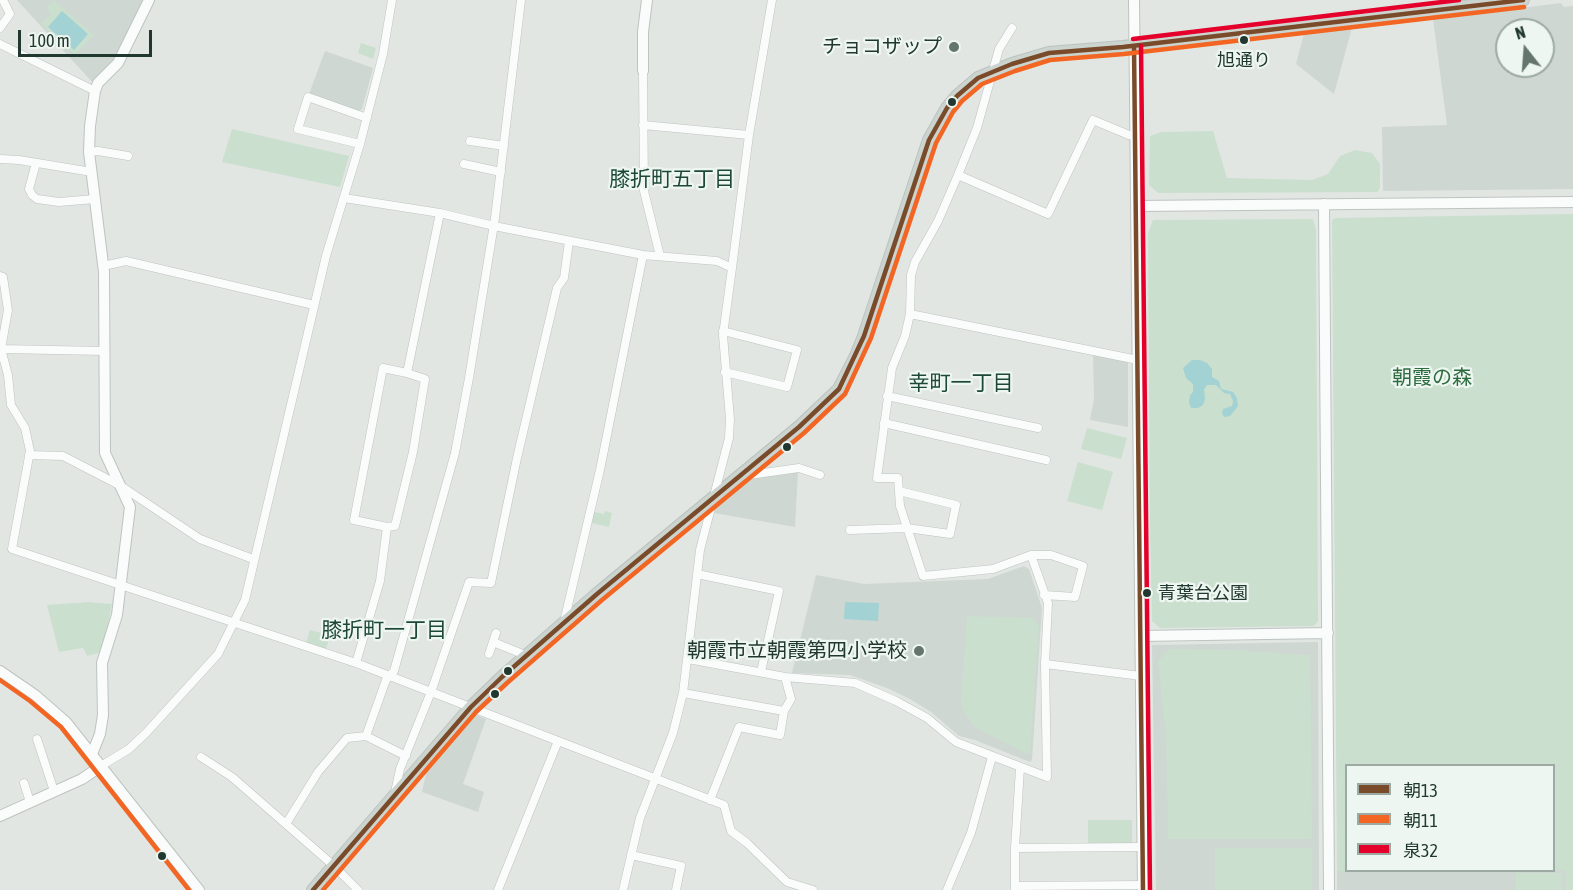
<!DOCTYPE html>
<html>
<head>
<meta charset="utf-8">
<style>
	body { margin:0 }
	#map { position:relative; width:1573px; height:890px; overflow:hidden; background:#e1e6e3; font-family:"Asap Condensed","Noto Sans JP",sans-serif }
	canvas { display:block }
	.legend { position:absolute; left:1345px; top:764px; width:210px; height:108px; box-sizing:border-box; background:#eef6f1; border:2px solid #9caaa3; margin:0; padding:8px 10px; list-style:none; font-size:18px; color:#20382f }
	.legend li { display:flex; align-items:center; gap:12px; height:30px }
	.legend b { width:30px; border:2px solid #9caaa3 }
	.north { position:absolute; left:1495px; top:18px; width:60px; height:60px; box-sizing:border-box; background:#eef6f1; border:2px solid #9caaa3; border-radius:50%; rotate:343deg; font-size:16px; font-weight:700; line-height:24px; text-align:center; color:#20382f }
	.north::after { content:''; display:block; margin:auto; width:21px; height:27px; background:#64756e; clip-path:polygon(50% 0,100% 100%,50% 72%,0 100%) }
	.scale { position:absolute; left:18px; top:30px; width:134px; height:27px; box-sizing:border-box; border:3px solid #20382f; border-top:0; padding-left:8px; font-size:18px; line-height:21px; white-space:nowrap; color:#20382f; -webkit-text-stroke:4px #eef6f1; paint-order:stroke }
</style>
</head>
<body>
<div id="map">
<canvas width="1573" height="890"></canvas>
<ul class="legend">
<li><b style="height:8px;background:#7a4b2a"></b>朝13</li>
<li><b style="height:8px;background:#f26522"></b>朝11</li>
<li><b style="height:8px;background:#e4002b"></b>泉32</li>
</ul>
<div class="north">N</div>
<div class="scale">100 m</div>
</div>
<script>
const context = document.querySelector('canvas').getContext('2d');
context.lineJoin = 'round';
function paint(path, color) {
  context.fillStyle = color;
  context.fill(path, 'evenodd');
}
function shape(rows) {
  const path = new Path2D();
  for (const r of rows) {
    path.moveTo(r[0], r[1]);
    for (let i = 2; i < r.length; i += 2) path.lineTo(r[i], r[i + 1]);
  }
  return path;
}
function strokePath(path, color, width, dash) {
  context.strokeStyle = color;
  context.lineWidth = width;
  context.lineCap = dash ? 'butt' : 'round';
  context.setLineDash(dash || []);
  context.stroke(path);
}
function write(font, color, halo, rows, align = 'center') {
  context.font = font + ' "Asap Condensed","Noto Sans JP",sans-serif';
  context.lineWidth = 4.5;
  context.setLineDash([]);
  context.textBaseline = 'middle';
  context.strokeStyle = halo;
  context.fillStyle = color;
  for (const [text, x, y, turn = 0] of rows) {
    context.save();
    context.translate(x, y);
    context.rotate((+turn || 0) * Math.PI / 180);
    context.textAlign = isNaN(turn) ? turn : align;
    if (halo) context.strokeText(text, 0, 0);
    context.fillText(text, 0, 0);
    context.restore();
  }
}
const built = shape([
	[17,0,146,0,115,59,100,73,93,83],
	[1561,3,1564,7,1573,6,1573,189,1383,191,1382,127,1447,125,1433,19],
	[1507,30,1543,30,1543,66,1507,66],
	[1353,24,1334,94,1296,64,1305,30],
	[325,51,373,68,362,109,359,111,309,94],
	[1093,354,1128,361,1128,427,1090,420,1094,399],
	[798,470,795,527,714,513,719,498,744,478],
	[1024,566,1029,569,1042,608,1032,760,1030,762,975,740,959,736,931,712,910,699,887,688,850,675,792,673,816,575,864,584,988,579],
	[1318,642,1319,890,1156,890,1152,645],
	[476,715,486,719,463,784,484,792,478,812,422,792,428,765,469,717],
	[1554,870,1566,870,1566,890,1337,890,1337,871]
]);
const green = shape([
	[54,0,94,35,75,55,41,24,51,13,46,8],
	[361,43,376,48,373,59,358,53],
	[232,129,349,156,340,187,222,162],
	[1213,131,1227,178,1312,180,1328,174,1340,156,1355,150,1372,153,1380,164,1380,187,1378,192,1158,193,1149,185,1150,136,1161,132],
	[1573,214,1573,890,1566,890,1566,870,1554,870,1554,766,1346,766,1346,870,1427,871,1337,871,1332,220,1336,218],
	[1313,219,1316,230,1318,621,1314,626,1160,628,1152,621,1150,525,1148,233,1153,220],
	[1087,428,1127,438,1121,459,1081,449],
	[1078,462,1113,472,1102,510,1067,501],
	[605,511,612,513,609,527,592,523,594,512,604,514],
	[89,602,112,604,102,652,87,656,83,648,59,652,47,605],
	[967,616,1033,618,1039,626,1030,753,1025,753,975,727,965,714,961,703],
	[310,630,330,635,325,653,306,643],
	[1169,649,1233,650,1310,655,1312,839,1168,839,1166,736,1158,661],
	[1088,820,1132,820,1132,844,1088,844],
	[1215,848,1312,848,1312,890,1215,890],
	[1516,873,1562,873,1562,890,1516,890]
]);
const water = shape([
	[62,11,88,34,74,50,48,27],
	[1192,360,1200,360,1207,363,1212,369,1212,377,1219,381,1221,389,1233,392,1237,398,1238,406,1230,416,1224,417,1222,413,1223,409,1232,406,1233,401,1230,394,1224,393,1216,385,1207,385,1204,390,1205,399,1203,405,1198,408,1191,408,1189,402,1190,395,1193,392,1193,384,1186,378,1183,368],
	[845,602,879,603,878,621,844,619]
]);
const street = shape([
	[0,28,10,14,3,0],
	[0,44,95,91],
	[643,71,644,191,660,256],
	[643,125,749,135],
	[470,141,504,146],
	[360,144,298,129,308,97,367,118],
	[89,152,98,151,128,156],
	[0,159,19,160,92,172],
	[36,163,29,189,32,195,37,199,59,202,95,199],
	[464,164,501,172],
	[958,175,977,128,999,49,1012,28],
	[344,198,440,213,494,226,643,255,717,261,732,268,723,335,730,419,729,438,700,550,683,693,673,733,640,818,623,890],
	[103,266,126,261,314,305],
	[732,268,749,135,772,0],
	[0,276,3,277,8,310,1,349,8,375,11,405,25,428,30,451,12,549,356,663,724,805,731,831,747,843,787,882,813,890],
	[910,314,1138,360],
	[723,331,797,350,787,387,725,372],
	[1,349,105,351],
	[887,396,1038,428],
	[884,423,1046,460],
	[29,455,63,456,121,486,200,539,253,559],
	[742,476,799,468,820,475],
	[387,527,354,520,383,368,407,373],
	[850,530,907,528,950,534,956,505,899,491],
	[697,574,779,591,761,672],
	[1044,595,1075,597,1083,566,1051,555,1031,555,993,569,923,576,900,506,898,478,877,478,892,368,905,336,910,314,911,275,915,262,938,221,958,175,1048,214,1093,120,1129,135,1137,136],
	[564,622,600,470,643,255],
	[493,642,525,655],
	[489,654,496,633],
	[688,659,785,677,855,683,896,701,927,718,956,742,1047,777,1045,664,1048,603,1031,555],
	[356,663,380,581,387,527,395,526,413,452,425,379,407,373,440,213],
	[1045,664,1141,676],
	[683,693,784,711],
	[366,736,386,680,394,671,455,453,469,378,495,218,521,0],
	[37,739,54,791],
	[201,757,232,777,334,866,358,890],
	[101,766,129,749,146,733,218,654,245,600,326,256,360,144,383,54,392,0],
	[24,783,30,802],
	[395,792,400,769,431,692,469,582,491,583,517,458,557,288,564,278,569,241],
	[710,800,739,727,780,735,784,711,791,699,785,677],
	[286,824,318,772,347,738,366,736,406,756],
	[1015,848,1143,847],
	[631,855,681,866,676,890],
	[1015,886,1143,885],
	[1015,889,1015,848,1020,768],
	[498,890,558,741],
	[947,890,971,833,992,757]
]);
const secondary = shape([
	[1134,0,1143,890],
	[643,71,643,32,647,0],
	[1324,204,1329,890],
	[1137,206,1573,202],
	[1141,636,1328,633],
	[0,671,35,695,66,722,199,890],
	[92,754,100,734,103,715,102,663,117,615,130,507,105,453,104,272,89,152,90,126,95,91,98,83,118,63,149,0],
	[0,816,82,779,101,766]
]);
const primary = shape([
	[313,890,471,707,502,677,597,594,799,427,839,389,856,356,864,336,929,140,947,108,957,96,978,78,1012,64,1049,53,1123,47,1523,0]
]);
const bus1 = shape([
	[1134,46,1143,890],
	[313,890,471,707,502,677,597,594,799,427,839,389,864,336,929,140,947,108,957,96,978,78,1012,64,1049,53,1123,47,1523,0]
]);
const bus2 = shape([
	[0,680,30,701,61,727,189,890],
	[323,890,476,712,507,683,602,600,804,433,845,394,871,338,936,143,953,112,962,101,982,84,1015,71,1050,60,1124,54,1524,7]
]);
const bus3 = shape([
	[1133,39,1459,0],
	[1141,46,1150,890]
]);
const markers = [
	[1244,40,5,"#20382f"],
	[954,47,6,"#64756e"],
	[952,102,5,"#20382f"],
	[787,447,5,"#20382f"],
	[1147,593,5,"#20382f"],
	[919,651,6,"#64756e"],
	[508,671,5,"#20382f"],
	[495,694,5,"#20382f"],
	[162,856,5,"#20382f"]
];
const busNames = [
	["旭通り",1244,60],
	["青葉台公園",1158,593,"left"]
];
const poiNames = [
	["チョコザップ",942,47],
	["朝霞市立朝霞第四小学校",907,651]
];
const parkNames = [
	["朝霞の森",1432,378]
];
const neighbourhoodNames = [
	["膝折町五丁目",672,179],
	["幸町一丁目",961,383],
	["膝折町一丁目",384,630]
];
paint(built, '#ced7d2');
paint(green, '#cadfce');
paint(water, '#a2d2d4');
strokePath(street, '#bec3c0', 9);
strokePath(secondary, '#bdc4c0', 12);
strokePath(primary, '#bbc3bf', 14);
strokePath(street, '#fafbfb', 8);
strokePath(secondary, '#fafbfb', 10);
strokePath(primary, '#ccd4d0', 12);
strokePath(bus1, '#7a4b2a', 4.5);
strokePath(bus2, '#f26522', 4.5);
strokePath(bus3, '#e4002b', 4.5);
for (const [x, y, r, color] of markers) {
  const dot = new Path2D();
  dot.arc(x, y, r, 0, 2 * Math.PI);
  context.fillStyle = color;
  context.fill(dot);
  strokePath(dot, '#eef6f1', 2);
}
write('18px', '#20382f', '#eef6f1', busNames);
write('20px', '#20382f', '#eef6f1', poiNames, 'right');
write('20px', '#2c6c3e', '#eef6f1', parkNames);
write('21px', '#1d4839', '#eef6f1', neighbourhoodNames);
</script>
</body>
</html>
